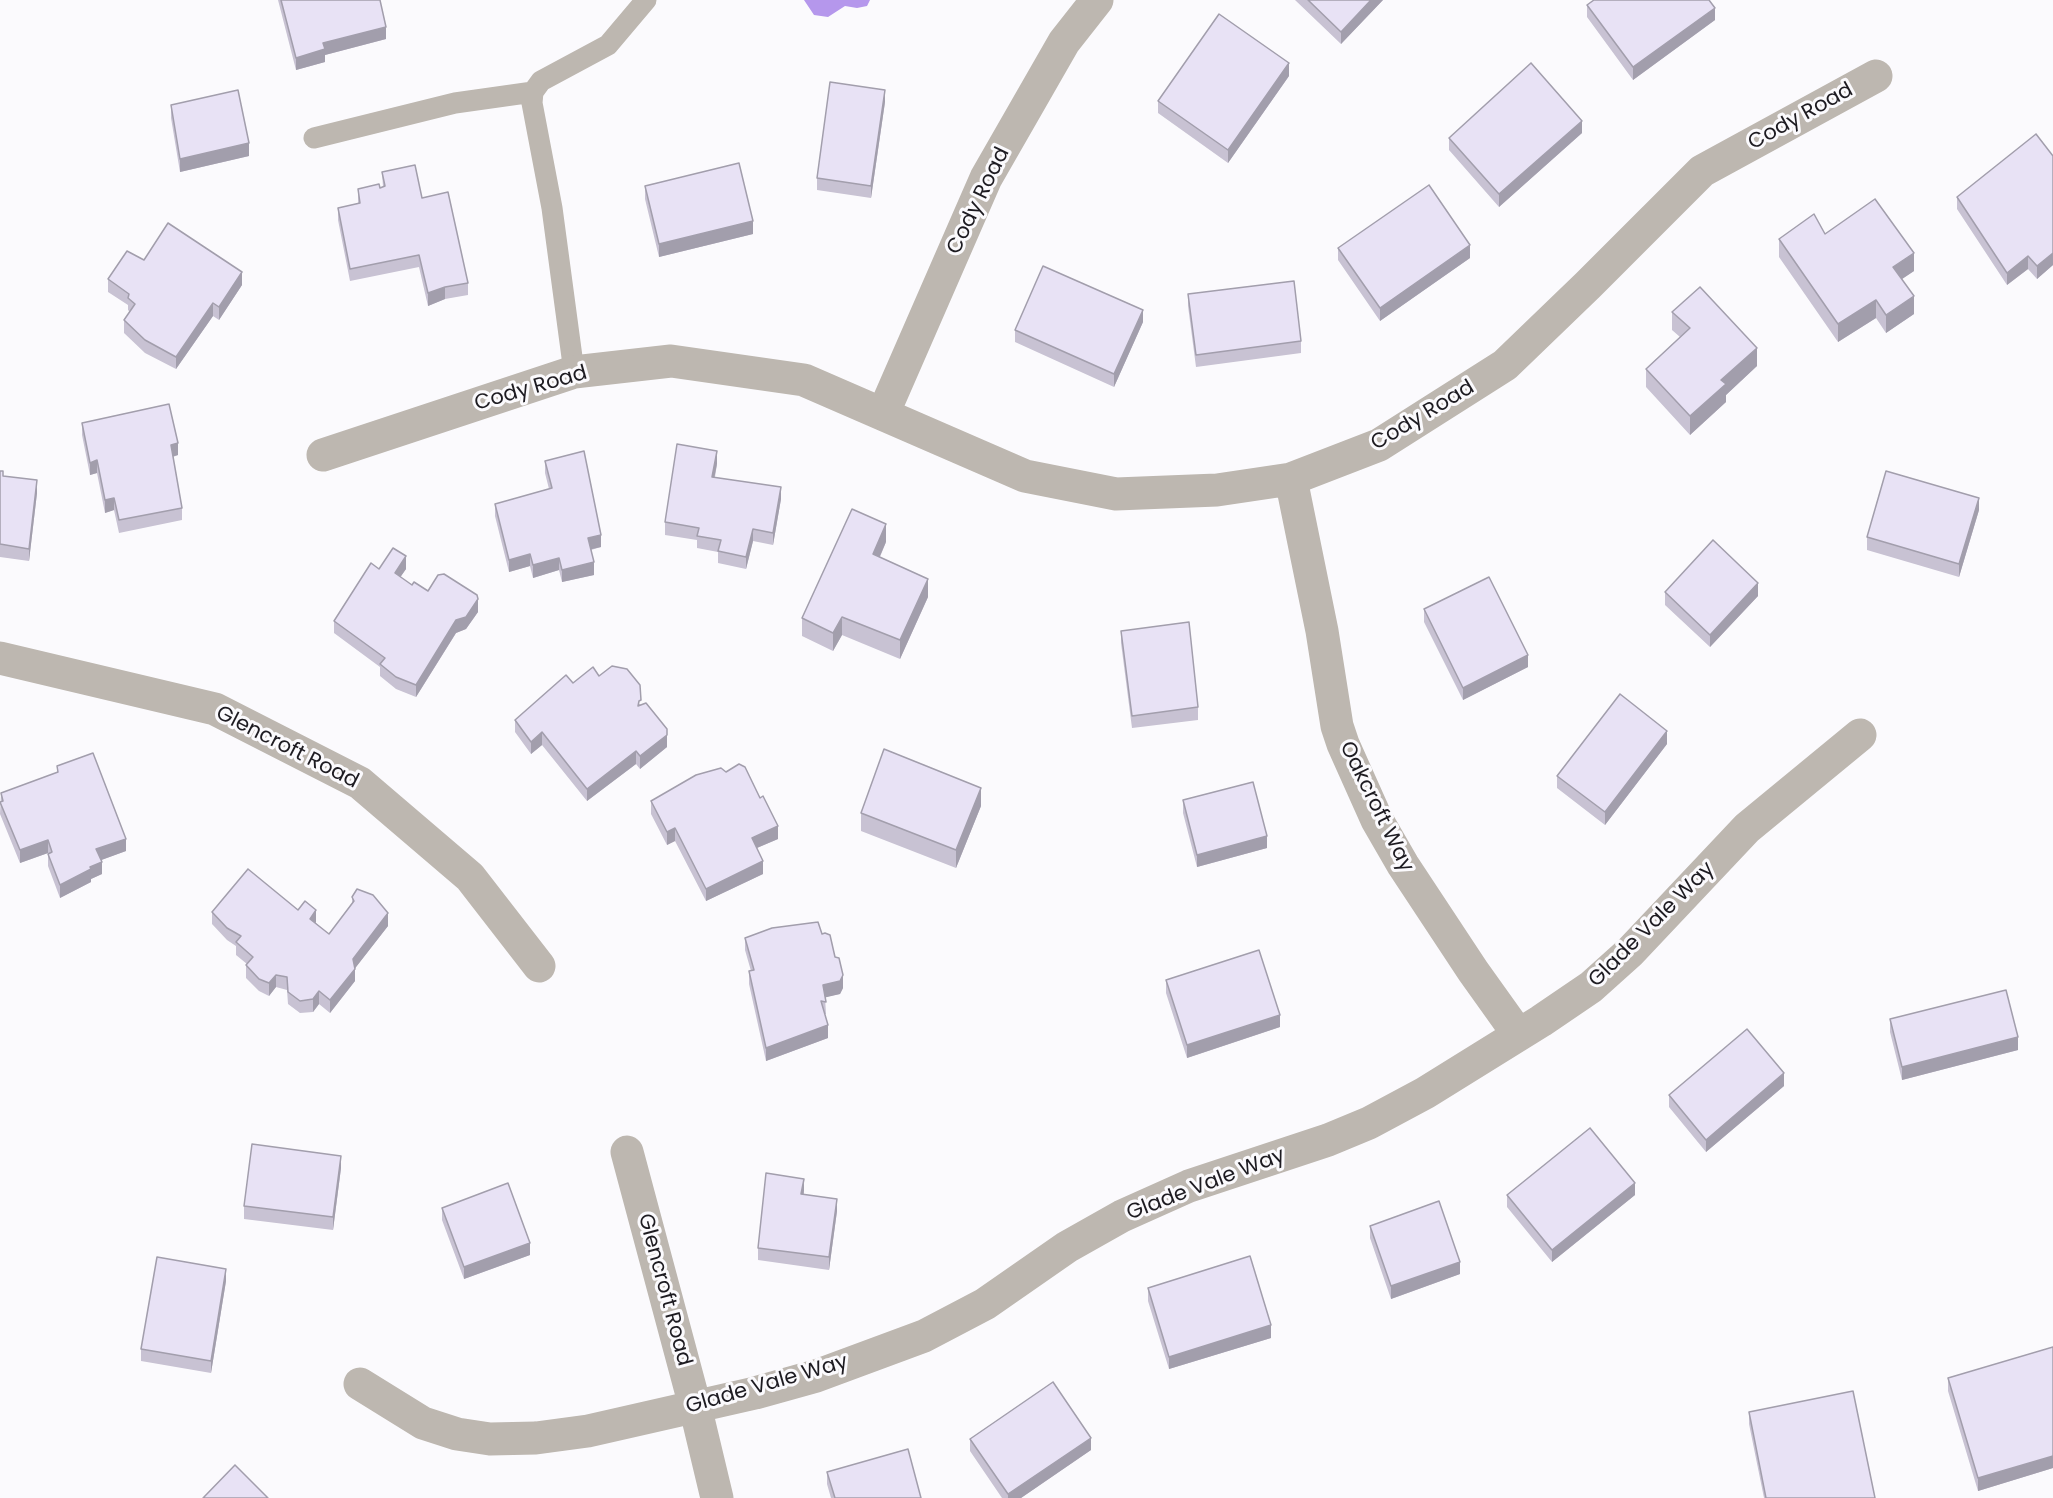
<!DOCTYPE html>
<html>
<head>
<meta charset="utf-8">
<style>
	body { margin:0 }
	canvas { display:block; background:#fbfafd }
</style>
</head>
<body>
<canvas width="2053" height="1498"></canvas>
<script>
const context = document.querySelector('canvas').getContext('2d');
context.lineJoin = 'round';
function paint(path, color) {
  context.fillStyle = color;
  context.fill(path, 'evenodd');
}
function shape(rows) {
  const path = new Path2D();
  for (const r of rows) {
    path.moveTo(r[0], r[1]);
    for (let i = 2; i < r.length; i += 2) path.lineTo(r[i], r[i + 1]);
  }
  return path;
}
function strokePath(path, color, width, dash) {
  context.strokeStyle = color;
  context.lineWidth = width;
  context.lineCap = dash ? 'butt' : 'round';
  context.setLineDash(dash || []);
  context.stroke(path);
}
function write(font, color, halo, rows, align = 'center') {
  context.font = font + ' Poppins,sans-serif';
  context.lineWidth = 6;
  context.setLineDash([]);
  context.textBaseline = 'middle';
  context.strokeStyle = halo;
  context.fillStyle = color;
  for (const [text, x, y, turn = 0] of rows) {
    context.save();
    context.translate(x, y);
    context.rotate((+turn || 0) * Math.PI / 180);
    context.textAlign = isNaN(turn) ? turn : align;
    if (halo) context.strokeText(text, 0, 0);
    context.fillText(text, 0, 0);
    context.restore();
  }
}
const water = shape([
	[804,0,870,0,867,6,857,8,845,6,828,17,814,15]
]);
const service = shape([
	[314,138,455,103,533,92],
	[574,372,552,208,532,103,533,92,541,81,608,45,646,0]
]);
const minor = shape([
	[883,414,986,178,1064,42,1097,0],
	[323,455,574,372,671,361,804,380,1025,476,1116,494,1217,490,1291,479,1379,445,1505,365,1588,285,1702,171,1876,76],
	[1291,479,1322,631,1337,726,1343,744,1377,820,1403,865,1473,971,1518,1034],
	[0,658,215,709,360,783,470,877,539,966],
	[627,1152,695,1406,717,1498],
	[360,1384,423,1423,457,1434,490,1439,536,1438,588,1431,755,1393,816,1376,924,1336,985,1304,1067,1247,1122,1216,1189,1186,1328,1140,1369,1123,1425,1093,1541,1021,1591,987,1630,952,1747,828,1860,735]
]);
const wall = shape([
	[278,0,380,0,386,39,325,55,325,62,296,70],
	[1295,0,1383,0,1341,44],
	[1587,5,1715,20,1633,80,1587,17],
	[1289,76,1228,163,1158,113,1158,101],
	[885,102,871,198,817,190,817,178],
	[171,105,249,156,180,172,171,118],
	[1582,133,1499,207,1449,150,1449,138],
	[2053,156,2053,265,2037,279,2028,269,2007,285,1957,209,1957,197],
	[382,172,422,198,468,283,468,295,445,299,428,306,419,267,350,281,338,220,338,208,358,204,358,189,383,187],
	[645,186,753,234,659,257,645,199],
	[1825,234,1914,271,1902,279,1914,314,1886,333,1876,318,1838,342,1779,257,1779,239],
	[1338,248,1470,258,1380,321,1338,260],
	[144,260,242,285,219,320,213,316,176,369,145,353,124,333,124,320,130,312,128,310,128,305,108,292,108,279],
	[1188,294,1301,341,1301,353,1196,367,1188,306],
	[1672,312,1757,366,1726,395,1726,402,1690,435,1646,387,1646,369,1680,337,1672,330],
	[1143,322,1114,387,1015,342,1015,330],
	[82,423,178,455,173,457,182,508,182,520,119,533,114,510,105,513,97,473,90,475,82,435],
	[545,461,601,547,591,550,594,575,562,582,559,570,533,578,530,566,509,572,495,516,495,504,549,489,545,473],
	[717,464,715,477,781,499,773,545,753,541,746,569,718,563,718,552,697,548,697,540,665,535,665,522],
	[0,471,3,476,37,493,29,561,0,557],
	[1979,510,1959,577,1867,550,1867,537],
	[886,542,880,557,928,597,900,659,842,635,833,651,802,636,802,618],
	[379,569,406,569,400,577,412,585,478,612,466,629,456,633,416,697,396,689,380,676,380,667,334,633,334,621],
	[1665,592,1758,596,1710,647,1665,605],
	[1424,609,1528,667,1463,700,1424,622],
	[1121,631,1198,707,1198,720,1132,728,1121,643],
	[599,676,641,705,667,729,667,747,640,769,636,764,587,801,542,745,531,754,515,732,515,720,573,683],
	[1667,744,1605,825,1557,788,1557,776],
	[57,766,126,851,101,860,102,874,91,879,91,882,60,898,48,866,48,853,20,863,0,814,1,793,57,773],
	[1183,800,1267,848,1197,867,1183,813],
	[651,801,778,839,757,848,763,874,706,901,675,841,667,845,651,814],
	[981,806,956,868,861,831,861,813],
	[352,897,388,926,355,968,355,981,330,1013,319,1004,313,1012,300,1013,288,1004,287,990,276,987,269,996,259,991,246,978,246,965,247,964,236,955,236,946,227,940,212,924,212,912,298,910,316,922,316,923,329,934,352,903],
	[822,934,843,988,840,994,825,997,826,1014,825,1014,828,1038,766,1061,749,984,749,971,751,971,745,950,745,938],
	[1166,980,1280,1027,1187,1058,1166,993],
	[1890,1019,2018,1050,1902,1080,1890,1032],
	[1784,1086,1706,1152,1669,1107,1669,1095],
	[341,1168,333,1230,244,1219,244,1206],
	[804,1191,804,1194,837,1211,829,1270,758,1260,758,1248],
	[1507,1195,1635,1195,1552,1262,1507,1207],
	[442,1208,530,1255,464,1279,442,1220],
	[1370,1226,1460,1274,1391,1299,1370,1238],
	[226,1281,211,1373,141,1361,141,1349],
	[1148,1288,1271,1338,1169,1369,1148,1301],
	[2053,1347,2053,1468,1978,1491,1948,1391,1948,1378],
	[1749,1412,1875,1498,1764,1498,1749,1424],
	[970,1439,1091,1450,1021,1498,1002,1498,970,1451],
	[827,1472,921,1498,831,1498,827,1484]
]);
const shadedWall = shape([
	[1371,0,1383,0,1341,44,1341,32],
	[1715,8,1715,20,1633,80,1633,67],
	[386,27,386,39,325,55,325,62,296,70,296,58,323,43],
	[1289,63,1289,76,1228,163,1228,150],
	[885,90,885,102,871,198,871,186],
	[1582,121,1582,133,1499,207,1499,194],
	[249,143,249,156,180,172,180,159],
	[753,221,753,234,659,257,659,244],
	[1470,245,1470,258,1380,321,1380,308],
	[1914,253,1914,271,1893,285,1893,267],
	[2053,253,2053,265,2037,279,2037,266],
	[2028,256,2028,269,2007,285,2007,273],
	[242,272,242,285,219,320,219,307],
	[445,287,445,299,428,306,428,293],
	[1914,296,1914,314,1886,333,1886,315],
	[1876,300,1876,318,1838,342,1838,324],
	[213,303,213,316,176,369,176,357],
	[1143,310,1143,322,1114,387,1114,374],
	[1757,348,1757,366,1726,395,1726,402,1690,435,1690,416,1721,380],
	[178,443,178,455,171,457,171,445],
	[717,451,717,464,712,489,712,477],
	[97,460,97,473,90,475,90,463],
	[37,480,37,493,29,561,29,549],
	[781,487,781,499,773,545,773,533],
	[114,498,114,510,105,513,105,500],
	[1979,498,1979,510,1959,577,1959,564],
	[886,524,886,542,873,572,873,554],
	[753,529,753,541,746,569,746,557],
	[601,535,601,547,588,550,588,538],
	[530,554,530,566,509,572,509,560],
	[406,556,406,569,395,585,395,573],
	[559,558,559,570,533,578,533,565],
	[594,562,594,575,562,582,562,570],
	[928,579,928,597,900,659,900,640],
	[1758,583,1758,596,1710,647,1710,635],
	[478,599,478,612,466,629,456,633,416,697,416,685,456,620],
	[842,617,842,635,833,651,833,633],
	[1528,655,1528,667,1463,700,1463,688],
	[1667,731,1667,744,1605,825,1605,812],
	[542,732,542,745,531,754,531,742],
	[667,735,667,747,640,769,640,756],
	[636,751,636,764,587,801,587,789],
	[981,788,981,806,956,868,956,850],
	[778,826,778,839,752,850,752,838],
	[675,828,675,841,667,845,667,832],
	[1267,836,1267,848,1197,867,1197,855],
	[126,839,126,851,96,862,96,849],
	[48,840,48,853,20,863,20,850],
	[763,861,763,874,706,901,706,889],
	[102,862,102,874,91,879,91,882,60,898,60,885,90,867],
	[316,910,316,922,310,931,310,919],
	[388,913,388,926,353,971,353,959],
	[355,969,355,981,330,1013,330,1000],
	[276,975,276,987,269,996,269,983],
	[843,975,843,988,840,994,823,998,823,985],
	[319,991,319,1004,313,1012,313,999],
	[1280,1015,1280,1027,1187,1058,1187,1045],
	[828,1025,828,1038,766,1061,766,1048],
	[2018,1037,2018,1050,1902,1080,1902,1067],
	[1784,1073,1784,1086,1706,1152,1706,1140],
	[341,1156,341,1168,333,1230,333,1217],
	[804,1179,804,1191,801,1206,801,1194],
	[1635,1183,1635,1195,1552,1262,1552,1250],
	[837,1199,837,1211,829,1270,829,1257],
	[530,1243,530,1255,464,1279,464,1267],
	[1460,1262,1460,1274,1391,1299,1391,1286],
	[226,1269,226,1281,211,1373,211,1361],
	[1271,1325,1271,1338,1169,1369,1169,1357],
	[1091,1438,1091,1450,1021,1498,1008,1498,1008,1494],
	[2053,1456,2053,1468,1978,1491,1978,1478]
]);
const building = shape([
	[281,0,380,0,386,27,323,43,325,49,296,58,281,0],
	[1308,0,1371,0,1341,32,1308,0],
	[1594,0,1709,0,1715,8,1633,67,1587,5,1594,0],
	[1219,14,1289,63,1228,150,1158,101,1219,14],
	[1531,63,1582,121,1499,194,1449,138,1531,63],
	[830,82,885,90,871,186,817,178,830,82],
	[238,90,249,143,180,159,171,105,238,90],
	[2036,134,2053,156,2053,253,2037,266,2028,256,2007,273,1957,197,2036,134],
	[739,163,753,221,659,244,645,186,739,163],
	[415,165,422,198,448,192,468,283,445,287,428,293,419,255,350,269,338,208,360,203,358,189,379,184,380,188,385,186,382,172,415,165],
	[1429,185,1470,245,1380,308,1338,248,1429,185],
	[1875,199,1914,253,1893,267,1914,296,1886,315,1876,300,1838,324,1779,239,1814,214,1825,234,1875,199],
	[168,223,242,272,219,307,213,303,176,357,145,340,124,320,135,304,128,298,129,294,108,279,127,251,144,260,168,223],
	[1043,266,1143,310,1114,374,1015,330,1043,266],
	[1294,281,1301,341,1196,355,1188,294,1294,281],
	[1700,287,1757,348,1721,380,1726,384,1690,416,1646,369,1690,328,1672,312,1700,287],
	[169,404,178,443,171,445,182,508,119,520,114,498,105,500,97,460,90,463,82,423,169,404],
	[677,444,717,451,712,477,781,487,773,533,753,529,746,557,718,551,721,540,697,536,699,528,665,522,677,444],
	[584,451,601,535,588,538,594,562,562,570,559,558,533,565,530,554,509,560,495,504,552,488,545,461,584,451],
	[0,471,3,471,3,476,37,480,29,549,0,544,0,471],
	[1886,471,1979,498,1959,564,1867,537,1886,471],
	[852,509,886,524,873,554,928,579,900,640,842,617,833,633,802,618,852,509],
	[1713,540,1758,583,1710,635,1665,592,1713,540],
	[393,548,406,556,395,573,412,585,414,582,428,591,438,575,444,574,477,595,478,599,466,617,456,620,416,685,396,677,380,664,385,658,334,621,371,563,379,569,393,548],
	[1489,577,1528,655,1463,688,1424,609,1489,577],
	[1189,622,1198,707,1132,716,1121,631,1189,622],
	[612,666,627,669,640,685,641,700,639,701,638,706,646,703,667,729,667,735,640,756,636,751,587,789,542,732,531,742,515,720,566,675,573,683,593,667,599,676,612,666],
	[1620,694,1667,731,1605,812,1557,776,1620,694],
	[884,749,981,788,956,850,861,813,884,749],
	[93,753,126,839,96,849,102,862,90,867,91,869,60,885,48,854,52,852,48,840,20,850,0,802,3,801,1,793,58,772,57,766,93,753],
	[739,764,745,767,760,798,763,796,778,826,752,838,763,861,706,889,675,828,667,832,651,801,696,775,721,768,726,772,739,764],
	[1253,782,1267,836,1197,855,1183,800,1253,782],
	[248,869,298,910,305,901,316,910,310,919,329,934,354,901,352,897,357,889,373,895,388,913,353,959,355,969,330,1000,319,991,313,999,300,1001,288,992,287,977,276,975,269,983,259,979,246,965,253,957,236,942,241,936,227,928,212,912,248,869],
	[818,922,822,934,825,933,830,935,835,957,839,958,843,975,840,981,823,985,826,1002,821,1001,828,1025,766,1048,749,971,754,970,745,938,772,928,818,922],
	[1259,950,1280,1015,1187,1045,1166,980,1259,950],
	[2006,990,2018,1037,1902,1067,1890,1019,2006,990],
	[1747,1029,1784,1073,1706,1140,1669,1095,1747,1029],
	[1590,1128,1635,1183,1552,1250,1507,1195,1590,1128],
	[252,1144,341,1156,333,1217,244,1206,252,1144],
	[766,1173,804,1179,801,1194,837,1199,829,1257,758,1248,766,1173],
	[508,1183,530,1243,464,1267,442,1208,508,1183],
	[1439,1201,1460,1262,1391,1286,1370,1226,1439,1201],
	[1250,1256,1271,1325,1169,1357,1148,1288,1250,1256],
	[157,1257,226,1269,211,1361,141,1349,157,1257],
	[2053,1347,2053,1456,1978,1478,1948,1378,2053,1347],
	[1053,1382,1091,1438,1008,1494,970,1439,1053,1382],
	[1853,1391,1875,1498,1766,1498,1749,1412,1853,1391],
	[908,1449,921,1498,835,1498,827,1472,908,1449],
	[235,1465,268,1498,203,1498,235,1465]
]);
const streetNames = [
	["Cody Road",1801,117,-29],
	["Cody Road",979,201,-64],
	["Cody Road",531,389,-16],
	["Cody Road",1423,416,-31],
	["Glencroft Road",287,748,27],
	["Oakcroft Way",1376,807,64],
	["Glade Vale Way",1652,925,-45],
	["Glade Vale Way",1206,1185,-21],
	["Glencroft Road",664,1290,75],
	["Glade Vale Way",767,1385,-16]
];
paint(water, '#b597ec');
strokePath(service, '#bdb7b0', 21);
strokePath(minor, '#bdb7b0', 33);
paint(wall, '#c8c2d3');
paint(shadedWall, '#a29eac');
paint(building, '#e8e2f5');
strokePath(building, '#a29eac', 1.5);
write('21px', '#1d1b21', '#fbfafd', streetNames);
</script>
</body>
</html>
